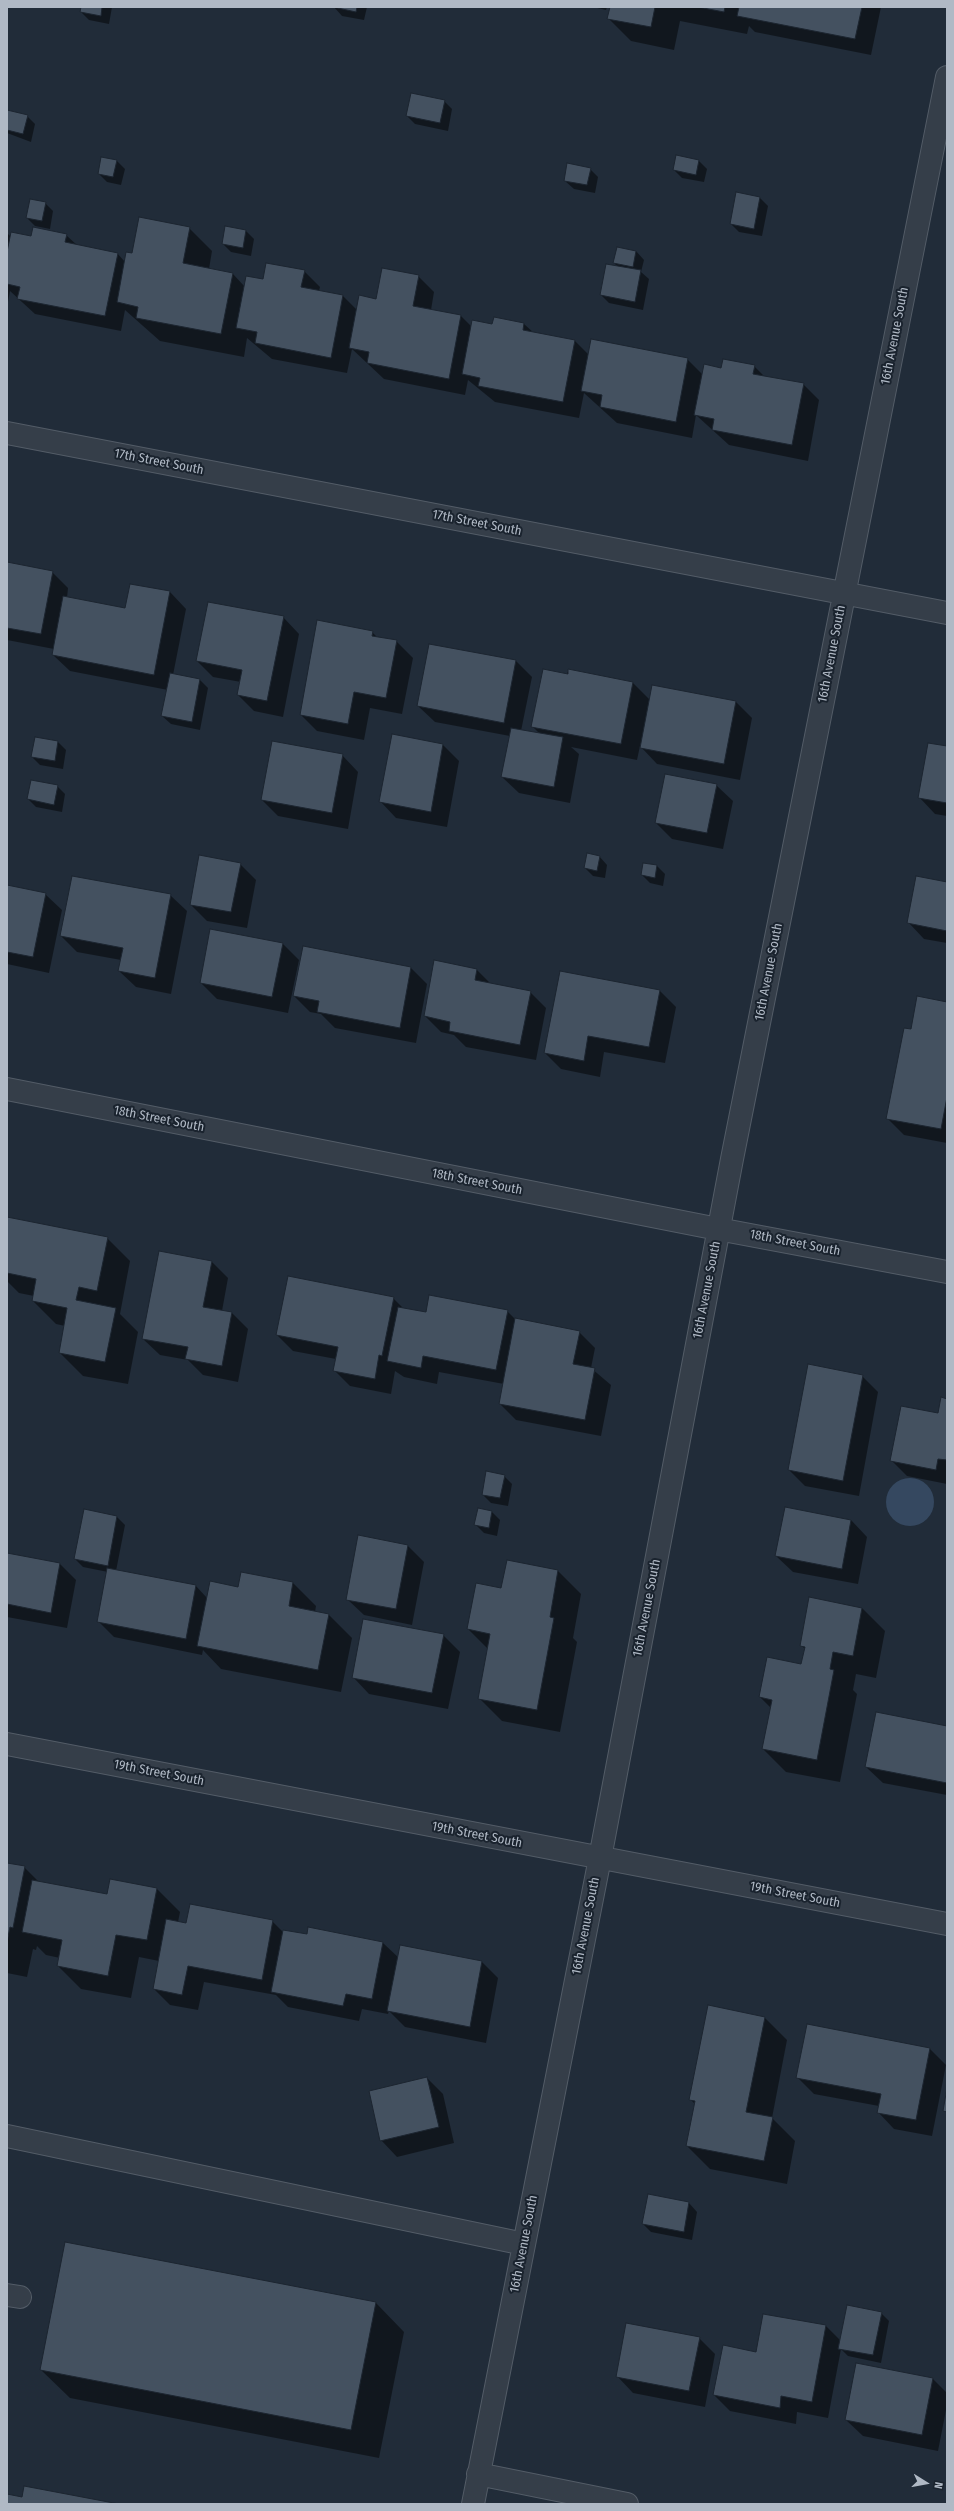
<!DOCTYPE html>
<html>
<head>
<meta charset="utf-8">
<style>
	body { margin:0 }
	#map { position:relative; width:954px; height:2511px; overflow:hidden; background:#212c39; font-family:"Fira Sans Condensed",sans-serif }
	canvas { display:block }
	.frame { position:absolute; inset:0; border:8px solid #b0b9c5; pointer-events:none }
	.north { position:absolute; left:906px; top:2463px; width:40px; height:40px; -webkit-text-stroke:3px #1a232e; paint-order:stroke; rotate:101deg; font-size:11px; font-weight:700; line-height:16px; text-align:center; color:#b0b9c5 }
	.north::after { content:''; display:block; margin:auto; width:14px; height:18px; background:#b0b9c5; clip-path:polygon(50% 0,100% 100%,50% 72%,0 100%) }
</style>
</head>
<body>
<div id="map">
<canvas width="954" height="2511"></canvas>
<div class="frame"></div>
<div class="north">N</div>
</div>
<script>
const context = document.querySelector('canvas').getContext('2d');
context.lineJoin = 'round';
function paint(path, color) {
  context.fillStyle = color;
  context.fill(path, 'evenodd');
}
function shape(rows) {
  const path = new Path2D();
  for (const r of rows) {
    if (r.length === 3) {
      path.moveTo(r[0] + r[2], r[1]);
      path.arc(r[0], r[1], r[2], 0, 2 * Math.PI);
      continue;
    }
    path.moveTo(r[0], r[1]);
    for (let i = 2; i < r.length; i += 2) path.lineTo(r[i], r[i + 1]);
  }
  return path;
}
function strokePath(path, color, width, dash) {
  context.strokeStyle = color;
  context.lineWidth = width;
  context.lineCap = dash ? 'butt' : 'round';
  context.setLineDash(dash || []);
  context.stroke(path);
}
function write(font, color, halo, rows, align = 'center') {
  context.font = font + ' "Fira Sans Condensed",sans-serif';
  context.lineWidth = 4;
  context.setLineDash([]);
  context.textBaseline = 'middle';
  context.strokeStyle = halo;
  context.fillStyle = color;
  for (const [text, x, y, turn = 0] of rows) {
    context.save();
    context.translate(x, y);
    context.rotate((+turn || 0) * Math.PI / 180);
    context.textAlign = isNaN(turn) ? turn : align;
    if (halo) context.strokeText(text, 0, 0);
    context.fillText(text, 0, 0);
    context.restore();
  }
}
const water = shape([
	[910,1502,24]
]);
const shadow = shape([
	[82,7,112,7,109,24,89,20,81,12],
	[334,7,367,7,364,20,342,16],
	[593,7,607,7,606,10],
	[611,7,881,7,871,55,755,32,749,26,747,34,680,21,674,50,631,41,608,18],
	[444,101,452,109,448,131,415,124,407,116],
	[7,111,27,116,35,124,31,142,7,133],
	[676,157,699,161,707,169,704,182,682,178,674,170],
	[116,160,125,169,121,185,107,182,99,174],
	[590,169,598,177,595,193,574,189,565,181],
	[760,198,768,206,762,236,739,232,731,224],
	[45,203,53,211,50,229,35,226,27,218],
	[226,227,246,231,254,239,251,256,231,252,223,244],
	[189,228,212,251,209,269,233,274,245,287,304,271,320,287,319,291,343,296,357,310,418,276,434,292,431,310,461,316,472,327,493,326,495,318,524,324,534,333,575,341,589,355,687,359,703,375,722,369,754,366,765,377,803,384,819,400,808,461,729,445,696,415,692,438,617,423,584,393,579,418,495,402,468,380,465,395,384,379,352,349,347,373,272,359,247,338,244,357,160,341,125,310,121,331,35,314,10,291,7,307,7,233,11,237,66,235,78,246,117,253,125,262,133,254],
	[636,251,644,260,641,272,649,279,643,310,609,303,601,295,618,267,614,263],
	[7,563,52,572,68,588,67,598,126,610,131,585,170,592,186,609,173,675,200,680,208,688,200,730,171,724,162,716,168,690,70,671,53,655,54,649,7,640],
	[283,617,299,634,283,717,254,711,238,695,241,682,213,677,197,661],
	[372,632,378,638,396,641,413,658,402,714,370,708,364,740,317,731,301,715],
	[516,661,532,677,521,731,540,734,532,726,569,670,633,683,650,700,736,702,752,718,740,780,657,764,640,746,637,760,571,747,579,754,570,803,519,793,502,777,510,736,435,722,418,706],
	[58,742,66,750,63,769,40,765,32,757],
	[443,745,459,761,447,827,396,818,380,801],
	[947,747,947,816,935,814,919,797],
	[342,755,358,772,348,829,278,816,262,800],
	[716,785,733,801,723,849,672,839,656,823],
	[57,786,65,794,62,812,36,807,28,799],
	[599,856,607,865,605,878,593,876,585,868],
	[240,864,256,880,247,928,207,921,191,905],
	[657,866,665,874,663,886,650,883,642,875],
	[947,883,947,943,924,939,908,922],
	[7,886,45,894,62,910,49,973,7,964],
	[170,895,187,911,171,994,136,987,119,971,121,960,77,952,61,936],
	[283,944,299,960,288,1013,217,999,201,983],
	[304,947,411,968,427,984,416,1043,335,1028,321,1014,310,1012,294,996],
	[477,970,491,984,530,992,546,1008,536,1060,466,1047,454,1035,441,1032,425,1016],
	[660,991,676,1007,665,1063,604,1052,600,1077,561,1069,545,1053],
	[947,1003,947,1143,904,1135,887,1118,912,1030],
	[7,1218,107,1238,130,1261,120,1314,138,1332,128,1384,83,1376,60,1353,65,1326,56,1324,33,1301,34,1296,19,1293,7,1281],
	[160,1252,212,1262,228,1278,222,1311,232,1313,248,1329,238,1382,203,1375,188,1360,160,1355,143,1339],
	[393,1298,404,1309,427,1313,507,1311,515,1319,579,1332,595,1348,591,1368,611,1385,601,1436,516,1420,500,1404,504,1384,439,1372,437,1384,404,1377,395,1371,391,1394,350,1386,334,1370,336,1359,293,1351,277,1335],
	[862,1376,878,1392,859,1496,805,1486,789,1470],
	[947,1400,947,1484,907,1476,891,1460,939,1414],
	[504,1476,512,1484,508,1506,491,1503,483,1495],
	[479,1509,492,1512,500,1520,497,1536,484,1533,476,1525],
	[85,1511,117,1517,125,1525,116,1571,196,1586,207,1598,239,1588,242,1573,293,1583,316,1606,315,1612,329,1615,352,1638,341,1692,221,1669,203,1650,202,1655,114,1637,98,1621,108,1572,83,1567,75,1559],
	[851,1520,867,1537,858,1584,793,1572,776,1556],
	[359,1537,408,1546,424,1562,412,1625,364,1615,347,1599],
	[7,1554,60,1564,76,1580,67,1628,7,1617],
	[508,1561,558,1571,581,1594,573,1638,577,1642,560,1732,502,1721,479,1698,488,1649,468,1629,502,1589],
	[862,1608,885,1631,876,1678,856,1674,853,1690,857,1694,840,1782,786,1772,763,1749,771,1708,760,1697,802,1665,805,1649,801,1645],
	[443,1635,460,1652,448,1709,369,1694,353,1677],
	[947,1727,947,1795,883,1783,866,1767],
	[7,1864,24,1867,39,1882,108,1895,157,1889,180,1912,178,1922,187,1924,272,1921,283,1932,307,1936,309,1928,383,1943,399,1958,401,1946,482,1962,498,1978,486,2043,405,2027,389,2011,388,2014,362,2009,359,2021,288,2007,276,1995,204,1982,198,2010,170,2005,154,1989,159,1961,139,1957,131,1998,81,1989,58,1966,60,1958,46,1955,37,1946,36,1950,33,1949,27,1977,7,1973],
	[764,2017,787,2040,772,2118,795,2141,787,2184,710,2169,687,2146,695,2104,690,2099],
	[930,2049,946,2065,932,2136,894,2129,878,2112,879,2106,814,2094,797,2077],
	[427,2078,443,2094,454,2143,397,2157,381,2140],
	[648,2195,689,2203,697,2212,692,2240,651,2232,643,2224],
	[66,2244,376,2303,404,2332,379,2458,70,2398,41,2370],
	[881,2313,889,2321,881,2363,848,2356,841,2349,828,2418,797,2412,796,2424,730,2411,714,2395,757,2353,764,2315,826,2326,841,2341],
	[699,2338,715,2354,705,2407,633,2393,617,2376],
	[933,2379,947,2393,947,2405,938,2451,863,2436,846,2420]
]);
const building = shape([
	[81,7,102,7,101,16,80,12,81,7],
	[333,7,357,7,356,12,333,7],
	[610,7,655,7,651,27,607,19,610,7],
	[698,7,725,7,724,12,698,7],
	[739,7,862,7,855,39,737,16,739,7],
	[411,93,445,100,440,123,406,116,411,93],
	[7,110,28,115,23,134,7,130,7,110],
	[676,155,699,160,696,175,673,170,676,155],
	[101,157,117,160,113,177,98,174,101,157],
	[567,163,591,168,587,185,564,181,567,163],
	[736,192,760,197,754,229,730,224,736,192],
	[30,199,46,202,42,221,26,218,30,199],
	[139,217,190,227,183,263,233,273,221,334,136,318,138,307,117,302,126,252,132,253,139,217],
	[225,226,246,230,243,248,222,244,225,226],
	[33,227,67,234,65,242,118,253,105,316,17,299,20,287,7,284,7,252,11,232,31,236,33,227],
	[617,247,636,251,633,267,613,263,617,247],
	[266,263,305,270,301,287,343,295,331,358,255,343,257,332,236,328,246,276,263,279,266,263],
	[606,264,641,270,635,302,600,295,606,264],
	[382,268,419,275,413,306,461,315,449,379,367,363,369,352,349,348,359,295,376,299,382,268],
	[494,317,524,323,523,330,575,340,563,402,478,386,480,378,462,374,472,320,492,324,494,317],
	[591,339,688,358,676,422,600,407,602,395,581,391,591,339],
	[723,359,755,365,753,374,804,383,792,445,712,430,714,419,694,415,704,364,721,368,723,359],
	[7,562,53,571,41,634,7,628,7,562],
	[130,584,170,591,154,675,52,655,63,596,125,608,130,584],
	[208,602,284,616,267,701,237,695,242,670,196,661,208,602],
	[317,620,373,631,372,636,397,640,386,698,354,692,348,724,300,715,317,620],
	[429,644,516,660,504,723,417,706,429,644],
	[543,669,568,674,568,669,633,682,621,744,531,727,543,669],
	[170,673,200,679,192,722,161,716,170,673],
	[652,685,736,701,724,764,640,748,652,685],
	[511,728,563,737,554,787,501,777,511,728],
	[392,734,443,744,431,812,379,802,392,734],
	[35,737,58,741,55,761,31,757,35,737],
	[272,741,343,754,332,813,261,800,272,741],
	[928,743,947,746,947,803,918,798,928,743],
	[665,774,717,784,707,833,655,823,665,774],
	[31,780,58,785,54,805,27,799,31,780],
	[587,853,600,856,597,871,584,868,587,853],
	[199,855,241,863,231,912,190,905,199,855],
	[643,863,657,865,655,878,641,875,643,863],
	[72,876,171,894,155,978,118,971,123,948,60,936,72,876],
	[916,876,947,882,947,931,907,923,916,876],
	[7,885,46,893,33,957,7,952,7,885],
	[210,929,283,943,272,997,200,983,210,929],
	[303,946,411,967,400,1028,317,1012,319,1001,293,996,303,946],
	[434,960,477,969,475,980,531,991,520,1045,449,1031,450,1022,424,1016,434,960],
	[560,971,660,990,649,1047,588,1036,584,1061,544,1053,560,971],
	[917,996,947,1002,947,1097,941,1129,886,1119,904,1028,911,1029,917,996],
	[7,1217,108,1237,97,1291,79,1287,76,1300,116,1308,105,1362,59,1353,67,1308,32,1301,36,1279,7,1273,7,1217],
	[159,1251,212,1261,203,1307,232,1312,222,1366,185,1359,188,1347,142,1339,159,1251],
	[288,1276,394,1297,382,1356,379,1355,375,1379,333,1371,338,1347,276,1335,288,1276],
	[429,1295,508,1310,496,1370,423,1356,421,1368,387,1361,398,1307,426,1312,429,1295],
	[515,1318,580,1331,573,1364,595,1368,585,1420,499,1404,515,1318],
	[808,1364,863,1375,843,1481,788,1470,808,1364],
	[941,1397,947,1399,947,1460,938,1459,936,1470,890,1461,901,1406,938,1413,941,1397],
	[486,1471,505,1475,500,1498,482,1495,486,1471],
	[785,1507,851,1520,842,1569,775,1556,785,1507],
	[478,1508,492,1511,489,1528,474,1525,478,1508],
	[84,1509,117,1516,108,1566,74,1559,84,1509],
	[358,1535,408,1545,396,1609,346,1600,358,1535],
	[7,1553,60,1563,51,1613,7,1604,7,1553],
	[507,1560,558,1570,550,1617,554,1618,537,1710,478,1699,490,1634,467,1629,476,1583,501,1588,507,1560],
	[107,1568,196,1585,186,1639,97,1622,107,1568],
	[241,1572,293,1582,289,1606,329,1614,318,1670,197,1646,210,1581,238,1587,241,1572],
	[809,1597,862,1608,853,1656,833,1652,830,1669,834,1670,817,1760,762,1749,772,1700,759,1697,767,1657,801,1664,805,1647,800,1646,809,1597],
	[363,1619,444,1634,432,1693,352,1678,363,1619],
	[876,1712,947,1726,947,1783,865,1767,876,1712],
	[7,1863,25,1866,13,1928,10,1927,7,1942,7,1863],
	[110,1879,157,1888,147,1940,116,1935,108,1976,57,1966,62,1940,22,1932,32,1880,107,1894,110,1879],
	[190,1904,273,1920,262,1980,188,1966,182,1995,153,1989,166,1919,186,1923,190,1904],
	[308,1927,383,1942,372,1999,346,1994,343,2006,271,1992,283,1930,307,1934,308,1927],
	[400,1945,482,1961,470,2027,387,2011,400,1945],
	[708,2005,765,2017,746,2112,773,2117,764,2161,686,2146,695,2101,689,2100,708,2005],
	[807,2024,930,2048,916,2120,877,2113,881,2094,796,2078,807,2024],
	[427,2077,439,2127,380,2141,369,2091,427,2077],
	[947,2088,947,2112,943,2111,947,2088],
	[648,2194,689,2202,684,2232,642,2224,648,2194],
	[65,2242,376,2302,351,2430,40,2370,65,2242],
	[847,2305,882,2312,873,2355,838,2349,847,2305],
	[763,2314,826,2325,812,2402,781,2396,780,2408,713,2395,723,2345,756,2352,763,2314],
	[626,2323,700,2337,689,2391,616,2377,626,2323],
	[856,2363,933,2378,922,2435,845,2420,856,2363],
	[24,2486,119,2504,7,2504,7,2494,22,2497,24,2486]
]);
const minor = shape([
	[7,433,947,613],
	[7,1089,718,1229,947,1272],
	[7,1744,947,1924],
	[7,2136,524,2244],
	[7,2295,20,2297],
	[478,2474,627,2504],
	[473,2504,600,1858,732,1159,947,77]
]);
const streetNames = [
	["16th Avenue South",895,336,-79],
	["17th Street South",159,462,11],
	["17th Street South",477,523,11],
	["16th Avenue South",832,654,-79],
	["16th Avenue South",769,972,-79],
	["18th Street South",159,1119,11],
	["18th Street South",477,1182,11],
	["18th Street South",795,1243,11],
	["16th Avenue South",707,1290,-79],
	["16th Avenue South",647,1608,-79],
	["19th Street South",159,1773,11],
	["19th Street South",477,1835,11],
	["19th Street South",795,1895,11],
	["16th Avenue South",586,1926,-79],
	["16th Avenue South",524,2244,-79]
];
paint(water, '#354860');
paint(shadow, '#0007');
paint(building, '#445160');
strokePath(building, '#1c2530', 1);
strokePath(minor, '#535c67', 24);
strokePath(minor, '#353e49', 22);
write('13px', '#b0b9c5', '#1a232e', streetNames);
</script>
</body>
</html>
